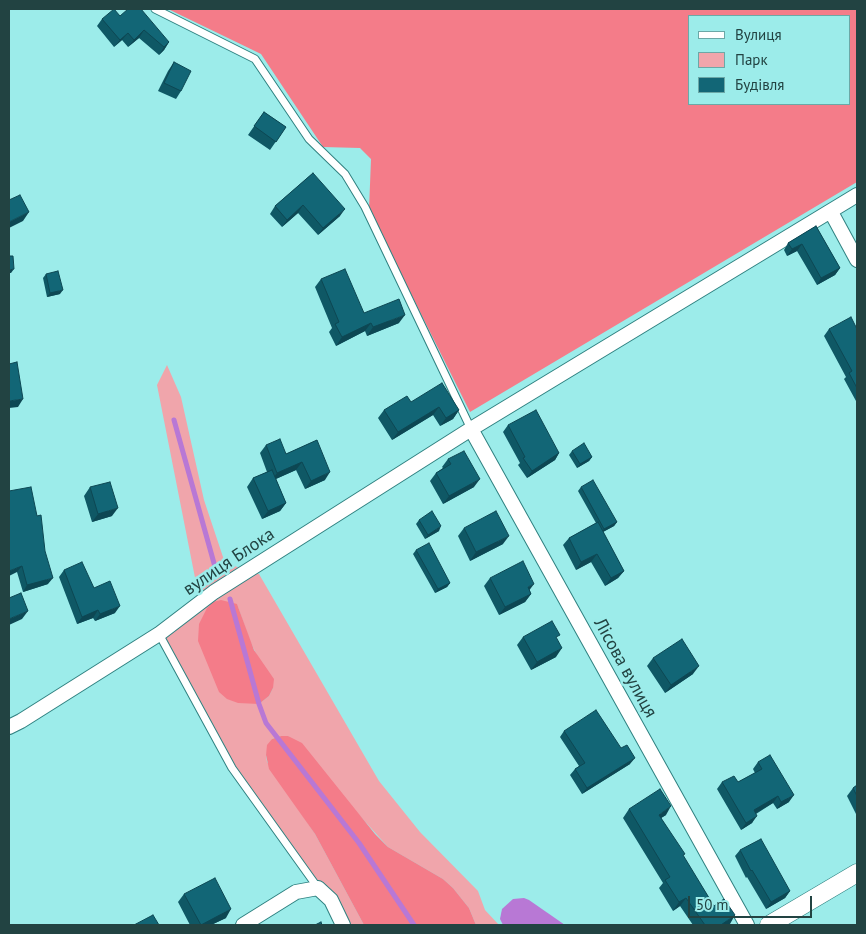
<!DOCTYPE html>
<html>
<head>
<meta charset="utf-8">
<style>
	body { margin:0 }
	#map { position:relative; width:866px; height:934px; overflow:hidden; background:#9cecea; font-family:"PT Sans",sans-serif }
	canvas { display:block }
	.frame { position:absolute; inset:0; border:10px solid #224342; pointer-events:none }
	.legend { position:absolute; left:688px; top:15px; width:162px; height:90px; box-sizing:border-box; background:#9cecea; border:1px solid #6ba8a7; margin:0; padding:6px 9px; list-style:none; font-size:15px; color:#224342 }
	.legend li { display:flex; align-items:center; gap:10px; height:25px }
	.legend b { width:25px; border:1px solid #6ba8a7 }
	.scale { position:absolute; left:688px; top:896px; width:124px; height:22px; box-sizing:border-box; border:2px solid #224342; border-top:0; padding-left:6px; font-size:15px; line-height:18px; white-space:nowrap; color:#224342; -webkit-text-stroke:4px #9cecea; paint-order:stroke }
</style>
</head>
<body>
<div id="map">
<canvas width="866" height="934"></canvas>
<div class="frame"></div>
<ul class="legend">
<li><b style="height:6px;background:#fff"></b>Вулиця</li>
<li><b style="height:14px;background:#f0a5ab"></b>Парк</li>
<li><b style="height:14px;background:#126676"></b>Будівля</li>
</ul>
<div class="scale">50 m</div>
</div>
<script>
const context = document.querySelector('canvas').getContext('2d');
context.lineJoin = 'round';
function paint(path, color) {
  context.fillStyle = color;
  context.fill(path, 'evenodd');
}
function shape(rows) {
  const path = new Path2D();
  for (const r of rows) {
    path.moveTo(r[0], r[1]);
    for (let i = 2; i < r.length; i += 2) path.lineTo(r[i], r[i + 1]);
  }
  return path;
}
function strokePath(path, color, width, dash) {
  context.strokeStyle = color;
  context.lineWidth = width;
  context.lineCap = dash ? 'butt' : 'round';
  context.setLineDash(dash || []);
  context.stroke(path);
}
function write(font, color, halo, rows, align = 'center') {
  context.font = font + ' "PT Sans",sans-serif';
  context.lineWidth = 5;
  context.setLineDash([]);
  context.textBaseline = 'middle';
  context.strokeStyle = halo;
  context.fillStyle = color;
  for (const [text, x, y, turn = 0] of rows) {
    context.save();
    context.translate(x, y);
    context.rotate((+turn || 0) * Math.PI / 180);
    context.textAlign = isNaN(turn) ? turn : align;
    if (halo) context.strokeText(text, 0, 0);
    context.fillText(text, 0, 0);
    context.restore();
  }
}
const green = shape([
	[167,365,181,397,204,500,225,563,259,574,379,781,420,832,478,891,485,910,499,925,476,925,469,908,453,888,443,879,388,847,288,736,281,736,272,739,266,755,267,762,315,834,364,925,343,925,232,769,159,634,200,603,157,385],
	[237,604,250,641,273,688,269,696,259,704]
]);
const forest = shape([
	[168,9,857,9,857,182,470,412,369,210,371,159,360,148,323,147,261,54],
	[690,16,850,16,850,104,690,104],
	[221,600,237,604,254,650,274,679,273,688,269,696,259,704,238,703,227,699,219,692,198,641,199,624,207,608,213,602],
	[281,736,288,736,302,743,375,834,388,847,443,879,453,888,469,908,476,925,364,925,315,834,269,769,266,755,267,745,272,739]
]);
const water = shape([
	[524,898,529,900,565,925,503,925,500,919,502,909,513,899]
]);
const stream = shape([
	[174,420,217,574],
	[230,599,259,704,266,723,359,843,414,925]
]);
const service = shape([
	[155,9,255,59,309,139,345,174,365,207,471,429],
	[159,634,232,768,318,888]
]);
const minor = shape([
	[831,212,857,260],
	[471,429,747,925],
	[9,727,21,721,159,634,214,592,471,429,857,195],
	[243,925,296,892,318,888,331,900,343,925]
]);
const tertiary = shape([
	[769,925,857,873]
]);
const wall = shape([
	[120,16,169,42,164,50,159,55,139,38,128,47,122,40,114,47,97,26,102,19],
	[174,62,181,91,176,99,158,91,168,71],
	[264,112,286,127,270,150,248,135],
	[313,173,340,216,318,235,298,213,282,227,270,214,275,206],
	[816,226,840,268,835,275,817,285,797,251,787,256,784,250,788,243],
	[46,274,60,294,47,297,43,278],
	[321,279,364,313,399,323,367,336,365,331,336,346,329,332,332,328,315,287],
	[829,329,857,329,857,401,856,401,844,379,846,377,824,336],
	[411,402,459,410,453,419,440,426,433,415,392,440,378,418,384,410],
	[508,425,559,453,555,460,527,478,518,465,520,463,503,432],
	[317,440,325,480,305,489,296,470,276,479,286,503,280,511,262,519,247,487,253,478,267,472,260,453,266,445,286,454],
	[572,451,592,457,589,461,577,468,569,455],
	[448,459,474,487,443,504,430,481,436,473,443,468,442,467],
	[90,487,112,516,92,522,84,496],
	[581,487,617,522,614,526,603,532,624,571,618,578,605,586,591,562,576,570,563,545,569,538,596,523,578,491],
	[9,491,48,584,23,592,17,572],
	[419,520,439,531,425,539,416,524],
	[464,528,503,544,470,561,458,536],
	[416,550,450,583,447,587,435,593,413,554],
	[64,570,94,588,115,613,95,621,93,618,77,624,59,577],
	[490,578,530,591,531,594,525,602,499,615,484,586],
	[523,637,557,639,556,657,531,670,517,645],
	[653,658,693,674,665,693,647,666],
	[564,731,621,748,630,764,582,794,570,775,575,769,579,766,560,737],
	[758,762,789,802,777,809,773,803,756,814,752,823,741,830,717,789,722,782,738,782,755,773,753,769],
	[857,785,857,816,847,796,853,788],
	[629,809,666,815,661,818,683,856,714,906,730,924,727,925,693,925,680,906,673,911,659,888,663,883,623,818],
	[740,850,790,891,785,898,766,909,747,877,746,878,735,856],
	[184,894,226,918,211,925,190,925,178,902]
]);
const shadedWall = shape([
	[144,30,139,38,128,47,134,40],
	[128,33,122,40,114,47,120,40],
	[169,42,164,50,159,55,164,47],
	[303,205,298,213,282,227,287,220],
	[345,209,340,216,318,235,323,228],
	[29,212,23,221,9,228,9,222],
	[802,244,797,251,787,256,792,249],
	[840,268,835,275,817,285,821,278],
	[14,269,11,273,9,273,9,270],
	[63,290,60,294,47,297,50,293],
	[405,315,399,323,367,336,373,327],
	[371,323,365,331,336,346,342,337],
	[23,399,18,407,9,408,9,401],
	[439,407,433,415,392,440,398,432],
	[459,410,453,419,440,426,446,418],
	[559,453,555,460,527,478,532,471],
	[592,457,589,461,577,468,580,464],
	[302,462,296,470,271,481,277,473],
	[330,472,325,480,305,489,311,481],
	[480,479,474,487,443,504,449,496],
	[286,503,280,511,262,519,268,511],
	[118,508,112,516,92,522,98,514],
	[617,522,614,526,601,533,604,529],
	[441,526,439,531,425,539,428,535],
	[509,536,503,544,470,561,476,552],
	[597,554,591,562,576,570,581,562],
	[22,566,17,572,9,576,9,571],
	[624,571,618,578,605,586,611,578],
	[53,578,48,584,23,592,27,585],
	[450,583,447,587,435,593,438,589],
	[534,584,528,592,528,587],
	[531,594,525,602,499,615,505,607],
	[120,606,115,613,95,621,100,614],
	[98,610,93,618,77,624,82,617],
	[28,611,22,619,9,625,9,619],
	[562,648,556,657,531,670,537,662],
	[699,666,693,674,665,693,671,685],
	[635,758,630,764,582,794,587,788],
	[794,795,789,802,777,809,781,802],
	[778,796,773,803,749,817,754,810],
	[671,806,666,815,653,823,659,815],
	[757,816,752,823,741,830,746,823],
	[790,891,785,898,766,909,771,902],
	[686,898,680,906,673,911,679,902],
	[231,909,226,918,211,925,200,925],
	[735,915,730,924,727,925,721,925]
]);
const building = shape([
	[114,9,120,16,128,9,141,9,169,42,164,47,144,30,134,40,128,33,120,40,102,19,114,9],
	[174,62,191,71,181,91,164,83,174,62],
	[264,112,286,127,276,142,254,126,264,112],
	[313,173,345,209,323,228,303,205,287,220,275,206,313,173],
	[20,195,29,212,9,222,9,200,20,195],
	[816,226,840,268,821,278,802,244,792,249,788,243,816,226],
	[9,256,13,256,14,269,9,270,9,256],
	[345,269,364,313,399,299,405,315,373,327,371,323,342,337,335,324,339,322,321,279,345,269],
	[58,271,63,290,50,293,46,274,58,271],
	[851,317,857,329,857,388,849,373,852,371,829,329,851,317],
	[17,362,23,399,9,401,9,364,17,362],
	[442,383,459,410,446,418,439,407,398,432,384,410,407,396,411,402,442,383],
	[536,410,559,453,532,471,523,458,525,457,508,425,536,410],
	[280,439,286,454,317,440,330,472,311,481,302,462,277,473,266,445,280,439],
	[584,443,592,457,580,464,572,451,584,443],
	[464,451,480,479,449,496,436,473,451,464,448,459,464,451],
	[272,470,286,503,268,511,253,478,272,470],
	[593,480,617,522,604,529,581,487,593,480],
	[110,482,118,508,98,514,90,487,110,482],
	[31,487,37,516,41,515,45,551,53,578,27,585,22,566,9,571,9,491,31,487],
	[432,511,441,526,428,535,419,520,432,511],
	[496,511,509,536,476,552,464,528,496,511],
	[598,522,624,571,611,578,597,554,581,562,569,538,598,522],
	[429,543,450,583,438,589,416,550,429,543],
	[523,561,534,584,528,587,531,594,505,607,490,578,523,561],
	[82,562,94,588,110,581,120,606,100,614,98,610,82,617,64,570,82,562],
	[21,593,28,611,9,619,9,598,21,593],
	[552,621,560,635,556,637,562,648,537,662,523,637,552,621],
	[682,639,699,666,671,685,653,658,682,639],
	[596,710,621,748,627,745,635,758,587,788,575,769,585,763,564,731,596,710],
	[770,755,794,795,781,802,778,796,754,810,757,816,746,823,722,782,734,776,738,782,762,769,758,762,770,755],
	[857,785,857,796,853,788,857,785],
	[660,789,671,806,659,815,685,854,683,855,714,906,724,899,735,915,721,925,705,925,686,898,679,902,665,880,670,877,629,809,660,789],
	[761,839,790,891,771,902,752,870,751,871,740,850,761,839],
	[215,878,231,909,201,925,184,894,215,878],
	[153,915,159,925,134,925,153,915],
	[321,922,322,925,315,925,321,922]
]);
const streetNames = [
	["вулиця Блока",229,562,-34],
	["Лісова вулиця",625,668,61]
];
paint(green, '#f0a5ab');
paint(forest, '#f47c89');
paint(water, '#b878d5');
strokePath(stream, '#b878d5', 5);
strokePath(service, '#2f8180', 9);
strokePath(minor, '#2f8180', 16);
strokePath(tertiary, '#2f8180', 19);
strokePath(service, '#fff', 7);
strokePath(minor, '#fff', 14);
strokePath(tertiary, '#fff', 18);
paint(wall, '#0f5865');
paint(shadedWall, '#0d4753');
paint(building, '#126676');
strokePath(building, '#0d4753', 1);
write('18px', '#224342', '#9cecea', streetNames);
</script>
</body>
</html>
